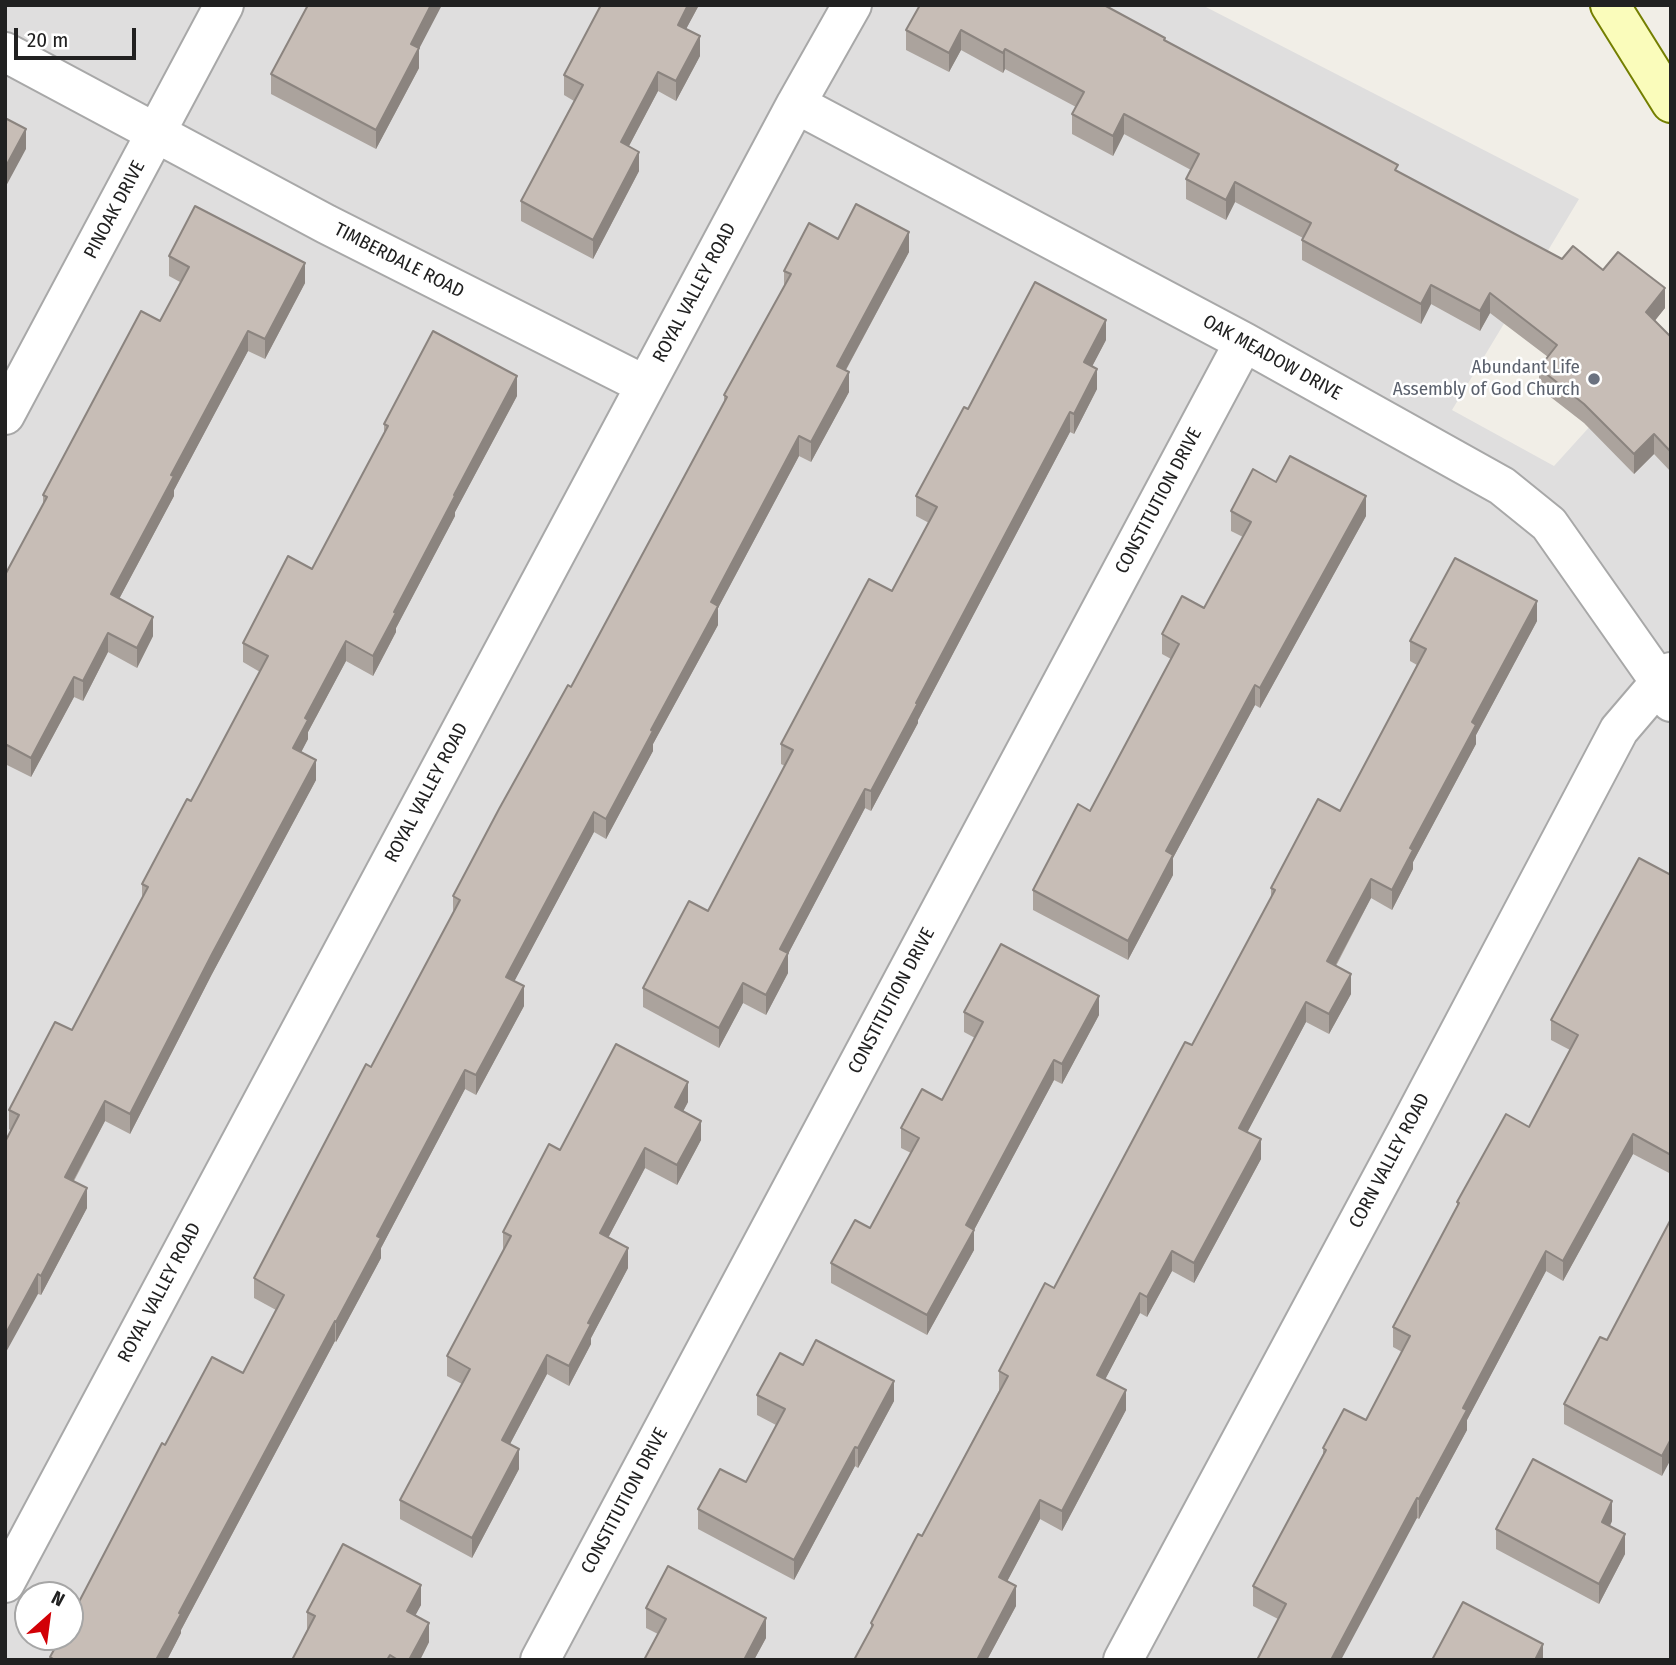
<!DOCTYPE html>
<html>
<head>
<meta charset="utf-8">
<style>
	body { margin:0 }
	#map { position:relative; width:1676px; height:1665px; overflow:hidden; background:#f1eee7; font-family:"Fira Sans Condensed",sans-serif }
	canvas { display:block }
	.frame { position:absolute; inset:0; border:7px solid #212121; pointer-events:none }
	.north { position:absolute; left:14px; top:1581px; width:70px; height:70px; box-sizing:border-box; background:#fff; border:2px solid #a6a6a6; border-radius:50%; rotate:28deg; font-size:19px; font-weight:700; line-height:28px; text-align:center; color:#212121 }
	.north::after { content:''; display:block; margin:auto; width:24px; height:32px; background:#d20006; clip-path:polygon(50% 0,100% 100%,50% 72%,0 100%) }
	.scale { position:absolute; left:14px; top:28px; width:122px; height:32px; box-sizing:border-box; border:4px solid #212121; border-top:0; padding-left:9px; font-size:21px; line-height:24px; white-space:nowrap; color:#212121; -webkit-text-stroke:5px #fff; paint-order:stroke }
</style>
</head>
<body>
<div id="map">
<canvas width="1676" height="1665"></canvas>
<div class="frame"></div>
<div class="north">N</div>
<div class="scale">20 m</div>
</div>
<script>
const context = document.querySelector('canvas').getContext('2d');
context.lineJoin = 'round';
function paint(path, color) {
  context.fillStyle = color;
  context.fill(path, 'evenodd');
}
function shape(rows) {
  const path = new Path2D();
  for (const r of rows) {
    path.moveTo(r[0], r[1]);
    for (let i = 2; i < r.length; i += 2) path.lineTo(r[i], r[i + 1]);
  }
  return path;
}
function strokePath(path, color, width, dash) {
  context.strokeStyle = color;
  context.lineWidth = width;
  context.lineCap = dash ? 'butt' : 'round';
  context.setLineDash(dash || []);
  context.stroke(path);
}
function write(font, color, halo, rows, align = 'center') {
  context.font = font + ' "Fira Sans Condensed",sans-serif';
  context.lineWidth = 5;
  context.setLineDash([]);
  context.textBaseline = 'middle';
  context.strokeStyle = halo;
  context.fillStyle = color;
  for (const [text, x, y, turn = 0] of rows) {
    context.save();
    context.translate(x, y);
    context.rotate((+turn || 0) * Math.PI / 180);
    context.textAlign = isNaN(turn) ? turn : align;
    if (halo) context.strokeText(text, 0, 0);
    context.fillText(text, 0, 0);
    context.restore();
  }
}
const residential = shape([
	[5,5,1202,5,1579,199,1452,410,1554,466,1671,337,1671,1660,5,1660],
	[28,1595,70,1595,70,1637,28,1637]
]);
const street = shape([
	[5,52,326,224,645,385],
	[796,104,1244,342,1502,486,1549,524,1660,682,1671,702],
	[5,415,224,5],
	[5,1583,796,104,852,5],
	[540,1660,1244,342],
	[1123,1660,1406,1133,1619,730,1660,682,1671,672]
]);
const secondary = shape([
	[1610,5,1671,103]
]);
const wall = shape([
	[699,5,686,29,700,56,676,101,658,91,629,146,639,171,593,259,521,221,521,201,574,101,564,95,564,75],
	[920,5,1165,41,1398,172,1562,259,1603,270,1665,308,1654,321,1671,337,1671,472,1654,454,1634,474,1584,423,1539,388,1539,368,1548,357,1490,313,1480,331,1431,304,1421,324,1302,260,1302,240,1303,238,1235,202,1226,220,1186,199,1186,179,1191,170,1124,134,1113,156,1072,134,1072,114,1076,107,1005,69,1003,73,961,50,949,72,906,50,906,30],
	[419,49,419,68,376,149,271,94,271,74],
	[838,239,909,252,846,370,849,392,811,462,799,456,718,608,718,625,653,744,653,751,606,839,594,832,514,981,524,1006,476,1095,465,1089,381,1248,381,1258,336,1342,335,1341,181,1630,181,1633,167,1660,50,1660,50,1657,165,1445,243,1373,276,1310,254,1298,254,1278,371,1067,453,913,453,896,571,687,724,403,724,395,784,286,784,271],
	[169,256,305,283,265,359,248,351,174,490,174,496,119,599,153,636,137,668,108,652,83,701,74,697,31,777,5,764,5,575,43,505,43,495,160,321,180,282,169,276],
	[1106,340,1092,366,1097,389,1074,434,1070,432,918,720,918,723,871,811,865,808,788,954,788,973,766,1015,743,1003,719,1048,643,1007,643,988,708,911,785,766,781,764,781,744,892,591,929,523,916,516,916,496,968,409],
	[517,396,455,512,455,516,396,628,396,632,373,676,346,661,308,732,308,739,301,752,316,780,212,974,130,1134,105,1121,74,1181,87,1208,41,1295,38,1294,11,1131,9,1129,9,1110,72,1030,142,898,142,884,191,801,260,672,243,662,243,643,312,569,384,433,384,424],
	[1276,482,1366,516,1260,708,1255,705,1173,858,1173,875,1128,960,1033,910,1033,890,1090,811,1171,659,1162,654,1162,634,1204,608,1243,537,1231,531,1231,511],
	[1537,621,1476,735,1476,744,1413,862,1413,869,1392,910,1371,898,1336,966,1351,994,1329,1034,1306,1022,1247,1132,1261,1159,1194,1283,1172,1271,1147,1317,1140,1313,1105,1379,1126,1410,1062,1531,1040,1519,1007,1581,1016,1606,987,1660,854,1660,871,1629,871,1623,922,1536,999,1391,999,1371,1054,1288,1192,1045,1271,898,1271,888,1340,811,1417,665,1410,661,1410,641],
	[1671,875,1671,1174,1633,1154,1563,1281,1546,1271,1467,1420,1467,1430,1419,1519,1417,1518,1278,1619,1253,1606,1253,1586,1323,1454,1323,1448,1366,1420,1402,1352,1393,1347,1393,1327,1457,1206,1457,1202,1529,1127,1570,1050,1551,1040,1551,1020],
	[964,1012,1099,1015,1062,1084,1054,1080,974,1230,974,1250,927,1335,831,1283,831,1263,870,1228,911,1153,901,1148,901,1128,942,1100,975,1038,964,1032],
	[688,1102,683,1111,701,1140,677,1185,645,1168,608,1238,628,1268,591,1338,591,1344,569,1386,547,1374,510,1444,519,1469,472,1558,400,1519,400,1500,462,1384,447,1376,447,1356,503,1251,503,1232,560,1150],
	[1671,1219,1662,1476,1564,1424,1564,1404,1607,1340],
	[803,1365,894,1401,858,1468,855,1466,794,1580,698,1529,698,1509,746,1482,776,1425,757,1415,757,1395],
	[1612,1521,1610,1526,1625,1554,1599,1604,1496,1549,1496,1529],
	[421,1605,415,1615,429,1642,420,1660,292,1660,307,1630,307,1612],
	[646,1608,766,1638,754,1660,644,1660,658,1634,646,1628]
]);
const shadedWall = shape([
	[431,5,442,5,419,49,419,68,376,149,376,130,411,44],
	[688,5,699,5,678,44,678,25],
	[961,30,961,50,949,72,949,53],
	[700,36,700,56,676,101,676,81],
	[1005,49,1005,69,1003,73,1003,53],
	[658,72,658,91,621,161,621,142],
	[1124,114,1124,134,1113,156,1113,136],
	[26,129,26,149,5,188,5,168],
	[639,152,639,171,593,259,593,240],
	[1235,182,1235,202,1226,220,1226,200],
	[909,232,909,252,837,386,837,366],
	[305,263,305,283,265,359,265,339],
	[1431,285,1431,304,1421,324,1421,304],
	[1665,288,1665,308,1646,332,1646,312],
	[1490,293,1490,313,1480,331,1480,311],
	[1106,320,1106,340,1084,382,1084,362],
	[248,331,248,351,174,490,174,496,111,614,111,594,171,475],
	[1097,369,1097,389,1074,434,1074,414],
	[849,372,849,392,811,462,811,442],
	[517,376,517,396,455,512,455,516,396,628,396,632,373,676,373,656,394,612,454,495],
	[1070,412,1070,432,918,720,918,723,871,811,871,791,916,703],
	[1654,434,1654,454,1634,474,1634,454],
	[799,436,799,456,718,608,718,625,653,744,653,751,606,839,606,819,711,602],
	[1366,496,1366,516,1260,708,1260,688],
	[1537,601,1537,621,1476,735,1476,744,1413,862,1413,869,1392,910,1392,890,1410,848,1472,722],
	[153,617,153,636,137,668,137,648],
	[108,633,108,652,83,701,83,681],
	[346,641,346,661,308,732,308,739,293,768,293,748,305,718],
	[74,677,74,697,31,777,31,758],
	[1255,685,1255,705,1173,858,1173,875,1128,960,1128,941,1166,851],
	[316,760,316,780,212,974,130,1134,130,1114,212,954],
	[865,789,865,808,788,954,788,973,766,1015,766,995,780,949],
	[594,812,594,832,506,997,506,977],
	[1371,879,1371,898,1327,981,1327,961],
	[1351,974,1351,994,1329,1034,1329,1014],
	[743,983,743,1003,719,1048,719,1028],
	[524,986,524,1006,476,1095,476,1075],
	[1099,996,1099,1015,1062,1084,1062,1064],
	[1306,1002,1306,1022,1239,1148,1239,1128],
	[1054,1060,1054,1080,974,1230,974,1250,927,1335,927,1315,966,1225],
	[465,1070,465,1089,381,1248,381,1258,336,1342,336,1322,377,1236],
	[688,1082,688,1102,675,1127,675,1107],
	[105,1101,105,1121,65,1196,65,1177],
	[701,1121,701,1140,677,1185,677,1165],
	[1633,1134,1633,1154,1563,1281,1563,1261],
	[1261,1139,1261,1159,1194,1283,1194,1263],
	[645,1148,645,1168,600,1253,600,1233],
	[87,1188,87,1208,41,1295,41,1276],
	[628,1248,628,1268,591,1338,591,1344,569,1386,569,1366,588,1323],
	[1172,1251,1172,1271,1147,1317,1147,1297],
	[1546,1251,1546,1271,1467,1420,1467,1430,1419,1519,1419,1499,1463,1408],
	[38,1274,38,1294,5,1354,5,1335],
	[1140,1293,1140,1313,1097,1395,1097,1375],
	[335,1321,335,1341,181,1630,181,1633,167,1660,156,1660,179,1613],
	[547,1355,547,1374,502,1459,502,1440],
	[894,1381,894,1401,858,1468,858,1448],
	[1126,1390,1126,1410,1062,1531,1062,1511],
	[1671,1439,1671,1459,1662,1476,1662,1456],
	[855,1447,855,1466,794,1580,794,1560],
	[519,1449,519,1469,472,1558,472,1538],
	[1417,1498,1417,1518,1341,1660,1331,1660],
	[1040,1500,1040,1519,999,1597,999,1577],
	[1612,1501,1612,1521,1602,1542,1602,1522],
	[1625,1534,1625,1554,1599,1604,1599,1584],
	[421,1585,421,1605,407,1631,407,1611],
	[1016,1586,1016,1606,987,1660,977,1660],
	[766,1618,766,1638,754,1660,744,1660],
	[429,1623,429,1642,420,1660,409,1660],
	[1543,1644,1543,1660,1535,1660]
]);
const building = shape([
	[308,5,431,5,411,44,419,48,376,130,271,74,308,5],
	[601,5,688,5,678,25,700,36,676,81,658,72,621,142,639,152,593,240,521,201,583,85,564,75,601,5],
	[920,5,1104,5,1165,38,1164,40,1398,165,1395,170,1562,259,1573,246,1603,270,1618,252,1665,288,1646,312,1671,337,1671,452,1654,434,1634,454,1584,404,1539,368,1557,345,1490,293,1480,311,1431,285,1421,304,1302,240,1311,223,1235,182,1226,200,1186,179,1199,154,1124,114,1113,136,1072,114,1084,92,1005,49,1003,53,961,30,949,53,906,30,920,5],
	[5,118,26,129,5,168,5,118],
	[856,204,909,232,837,366,849,372,811,442,799,436,711,602,718,606,651,730,653,731,606,819,594,812,506,977,524,986,476,1075,465,1070,377,1236,381,1238,336,1322,335,1321,179,1613,181,1614,156,1660,55,1660,50,1657,61,1637,70,1637,70,1619,162,1443,165,1445,212,1357,243,1373,284,1295,254,1278,366,1064,371,1067,460,900,453,896,499,809,568,685,571,687,727,397,724,395,791,274,784,271,809,223,838,239,856,204],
	[195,206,305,263,265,339,248,331,171,475,174,476,111,594,153,617,137,648,108,633,83,681,74,677,31,758,5,744,5,575,47,497,43,495,141,311,160,321,189,267,169,256,195,206],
	[1035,282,1106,320,1084,362,1097,369,1074,414,1070,412,916,703,918,703,871,791,865,789,780,949,788,953,766,995,743,983,719,1028,643,988,689,901,708,911,793,750,781,744,869,579,892,591,937,507,916,496,964,407,968,409,1035,282],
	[433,331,517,376,454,495,455,496,394,612,396,613,373,656,346,641,305,718,308,720,293,748,316,760,212,954,130,1114,105,1101,65,1177,87,1188,41,1276,38,1274,5,1335,5,1142,19,1115,9,1110,55,1022,72,1030,148,887,142,884,187,799,191,801,268,656,243,643,288,556,312,569,388,426,384,424,433,331],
	[1290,456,1366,496,1260,688,1255,685,1166,851,1173,855,1128,941,1033,890,1078,804,1090,811,1179,644,1162,634,1182,596,1204,608,1251,522,1231,511,1253,469,1276,482,1290,456],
	[1455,558,1537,601,1472,722,1476,725,1410,848,1413,850,1392,890,1371,879,1327,961,1351,974,1329,1014,1306,1002,1239,1128,1261,1139,1194,1263,1172,1251,1147,1297,1140,1293,1097,1375,1126,1390,1062,1511,1040,1500,999,1577,1016,1586,977,1660,854,1660,873,1625,871,1623,918,1534,922,1536,1008,1376,999,1371,1045,1283,1054,1288,1185,1042,1192,1045,1275,890,1271,888,1318,799,1340,811,1426,649,1410,641,1455,558],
	[1639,858,1671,875,1671,1155,1633,1134,1563,1261,1546,1251,1463,1408,1467,1410,1419,1499,1417,1498,1331,1660,1257,1660,1286,1604,1253,1586,1326,1450,1323,1448,1344,1409,1366,1420,1410,1336,1393,1327,1459,1203,1457,1202,1506,1114,1529,1127,1578,1035,1551,1020,1639,858],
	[1001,944,1099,996,1062,1064,1054,1060,966,1225,974,1230,927,1315,831,1263,855,1220,870,1228,919,1138,901,1128,922,1089,942,1100,983,1022,964,1012,1001,944],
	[616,1044,688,1082,675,1107,701,1121,677,1165,645,1148,600,1233,628,1248,588,1323,591,1324,569,1366,547,1355,502,1440,519,1449,472,1538,400,1500,470,1369,447,1356,511,1236,503,1232,549,1144,560,1150,616,1044],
	[1671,1219,1671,1439,1662,1456,1564,1404,1600,1337,1607,1340,1671,1219],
	[816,1340,894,1381,858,1448,855,1447,794,1560,698,1509,720,1469,746,1482,785,1409,757,1395,780,1353,803,1365,816,1340],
	[1533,1459,1612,1501,1602,1522,1625,1534,1599,1584,1496,1529,1533,1459],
	[343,1544,421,1585,407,1611,429,1623,409,1660,398,1660,390,1655,387,1660,292,1660,315,1616,307,1612,343,1544],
	[668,1566,766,1618,744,1660,644,1660,666,1619,646,1608,668,1566],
	[1463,1602,1543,1644,1535,1660,1432,1660,1463,1602]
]);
const markers = [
	[1594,379,7,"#6b7280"]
];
const streetNames = [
	["PINOAK DRIVE",115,210,-62],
	["TIMBERDALE ROAD",399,261,27],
	["ROYAL VALLEY ROAD",695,293,-62],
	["OAK MEADOW DRIVE",1272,358,29],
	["CONSTITUTION DRIVE",1159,501,-62],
	["ROYAL VALLEY ROAD",427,793,-62],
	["CONSTITUTION DRIVE",892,1001,-62],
	["CORN VALLEY ROAD",1390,1161,-62],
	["ROYAL VALLEY ROAD",160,1293,-62],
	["CONSTITUTION DRIVE",625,1501,-62]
];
const worshipNames = [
	["Abundant Life",1580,368],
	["Assembly of God Church",1580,390]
];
paint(residential, '#dfdede');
strokePath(street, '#a8a8a8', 42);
strokePath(secondary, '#747f01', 42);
strokePath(street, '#fff', 38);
strokePath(secondary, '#fafcbb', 38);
paint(wall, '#aba39d');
paint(shadedWall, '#8b847f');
paint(building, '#c7bdb6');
strokePath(building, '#8b847f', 2);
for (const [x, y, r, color] of markers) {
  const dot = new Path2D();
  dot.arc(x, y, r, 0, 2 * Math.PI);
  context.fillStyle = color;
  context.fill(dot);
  strokePath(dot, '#fff', 2.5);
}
write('19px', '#212121', '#fff', streetNames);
write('19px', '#5b616d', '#fff', worshipNames, 'right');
</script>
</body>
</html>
